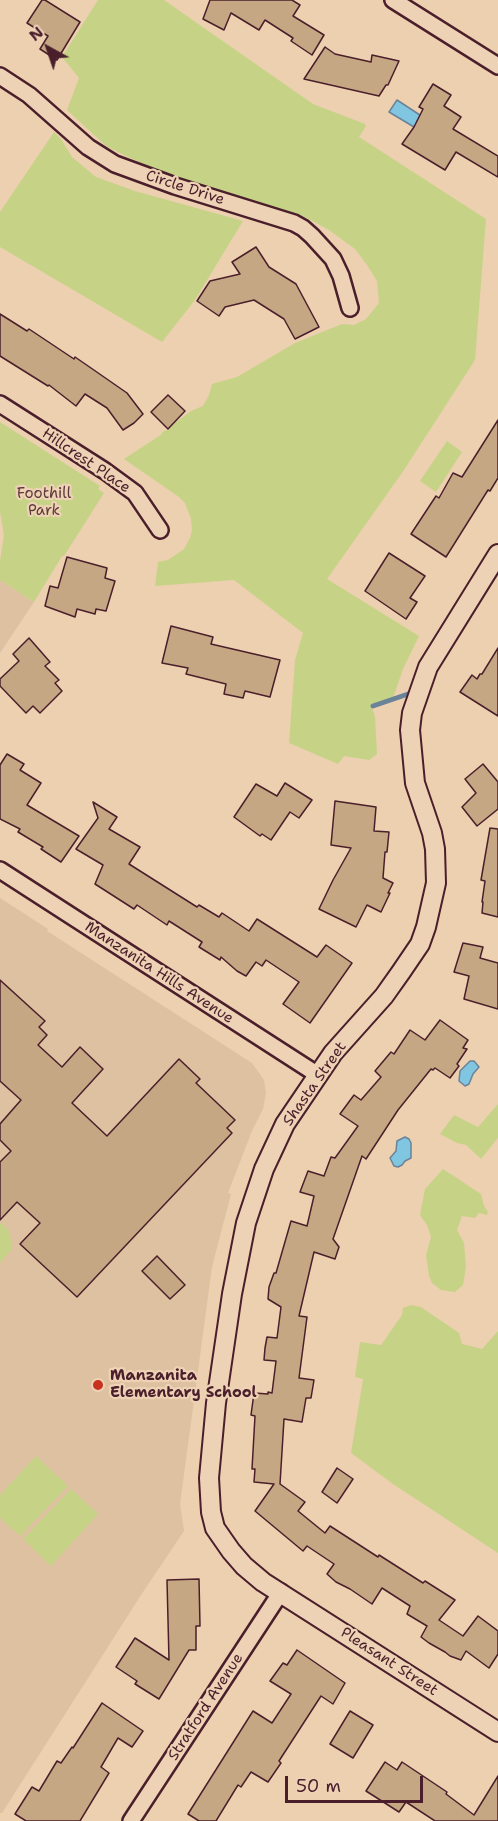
<!DOCTYPE html>
<html>
<head>
<meta charset="utf-8">
<style>
	body { margin:0 }
	#map { position:relative; width:498px; height:1821px; overflow:hidden; background:#ecd0af; font-family:"Shantell Sans",sans-serif }
	canvas { display:block }
	.north { position:absolute; left:18px; top:18px; width:60px; height:60px; -webkit-text-stroke:4px #eed2b5; paint-order:stroke; rotate:320deg; font-size:16px; font-weight:700; line-height:24px; text-align:center; color:#4a1f2b }
	.north::after { content:''; display:block; margin:auto; width:21px; height:27px; background:#4a1f2b; clip-path:polygon(50% 0,100% 100%,50% 72%,0 100%) }
	.scale { position:absolute; left:285px; top:1776px; width:138px; height:27px; box-sizing:border-box; border:3px solid #4a1f2b; border-top:0; padding-left:8px; font-size:18px; line-height:21px; white-space:nowrap; color:#4a1f2b; -webkit-text-stroke:4px #eed2b5; paint-order:stroke }
</style>
</head>
<body>
<div id="map">
<canvas width="498" height="1821"></canvas>
<div class="north">N</div>
<div class="scale">50 m</div>
</div>
<script>
const context = document.querySelector('canvas').getContext('2d');
context.lineJoin = 'round';
function paint(path, color) {
  context.fillStyle = color;
  context.fill(path, 'evenodd');
}
function shape(rows) {
  const path = new Path2D();
  for (const r of rows) {
    path.moveTo(r[0], r[1]);
    for (let i = 2; i < r.length; i += 2) path.lineTo(r[i], r[i + 1]);
  }
  return path;
}
function strokePath(path, color, width, dash) {
  context.strokeStyle = color;
  context.lineWidth = width;
  context.lineCap = dash ? 'butt' : 'round';
  context.setLineDash(dash || []);
  context.stroke(path);
}
function write(font, color, halo, rows, align = 'center') {
  context.font = font + ' "Shantell Sans",sans-serif';
  context.lineWidth = 4.5;
  context.setLineDash([]);
  context.textBaseline = 'middle';
  context.strokeStyle = halo;
  context.fillStyle = color;
  for (const [text, x, y, turn = 0] of rows) {
    context.save();
    context.translate(x, y);
    context.rotate((+turn || 0) * Math.PI / 180);
    context.textAlign = isNaN(turn) ? turn : align;
    if (halo) context.strokeText(text, 0, 0);
    context.fillText(text, 0, 0);
    context.restore();
  }
}
const built = shape([
	[0,580,34,602,0,653],
	[0,898,48,929,47,931,252,1063,264,1080,266,1093,263,1109,252,1131,228,1193,231,1194,212,1267,180,1504,184,1531,141,1595,2,1813,0,1813]
]);
const green = shape([
	[98,0,164,0,313,104,365,124,366,126,359,137,486,219,475,360,404,470,327,579,419,636,403,669,393,698,371,705,375,717,377,754,369,760,344,756,338,764,289,743,295,660,303,633,234,580,155,586,158,562,168,560,184,549,190,538,192,530,191,519,185,503,179,497,124,459,162,434,162,432,170,429,172,425,191,411,203,406,209,395,212,384,237,377,295,343,342,324,354,325,366,319,379,303,377,281,367,265,355,249,329,230,307,218,169,175,126,156,106,146,67,110,79,78,62,57],
	[54,132,61,139,72,157,96,177,135,191,243,221,195,300,162,342,0,247,0,212],
	[0,422,100,486,98,489,104,493,64,556,62,556,34,602,0,580,0,561,4,535,0,512],
	[447,441,462,452,436,492,420,481],
	[498,1104,498,1138,481,1159,466,1145,457,1143,440,1134,454,1115,478,1127],
	[443,1169,481,1194,484,1206,488,1212,487,1215,479,1213,475,1218,462,1216,457,1230,464,1243,466,1267,463,1285,455,1292,441,1290,432,1283,429,1276,426,1255,431,1237,427,1225,420,1215,425,1189],
	[2,1223,8,1230,10,1235,12,1249,0,1263,0,1224],
	[411,1305,421,1307,459,1333,462,1344,482,1349,498,1331,498,1553,393,1484,351,1453,363,1379,355,1377,360,1342,381,1345,402,1315,403,1308],
	[36,1456,68,1486,20,1536,0,1518,0,1495],
	[71,1489,98,1514,51,1566,23,1539]
]);
const water = shape([
	[397,100,426,119,414,127,389,112,397,100],
	[470,1061,474,1061,479,1067,473,1074,469,1084,465,1086,459,1081,460,1071,470,1061],
	[405,1137,409,1139,411,1143,411,1158,405,1161,402,1165,398,1167,394,1166,390,1158,396,1151,397,1141,405,1137]
]);
const stream = shape([
	[373,706,414,692]
]);
const building = shape([
	[42,0,45,0,80,22,57,60,40,49,48,36,27,23,42,0],
	[210,0,292,0,300,5,293,16,324,35,312,55,291,41,293,38,265,20,259,30,231,13,224,30,203,19,210,0],
	[325,47,335,54,371,62,372,55,399,61,388,85,386,85,379,96,304,79,325,47],
	[433,84,451,95,444,106,461,117,453,129,498,156,498,177,456,152,445,170,402,144,414,127,423,109,419,107,433,84],
	[256,247,269,267,296,284,319,327,295,339,284,319,254,300,225,307,219,316,197,301,210,281,240,274,232,262,256,247],
	[0,314,27,331,29,329,74,359,75,357,91,368,127,393,143,414,134,423,123,430,107,408,85,394,76,406,49,385,48,386,0,356,0,314],
	[168,395,185,411,168,429,151,412,168,395],
	[498,420,498,478,490,491,488,490,446,557,411,534,436,496,439,498,453,473,462,477,498,420],
	[389,553,425,576,410,598,417,602,406,619,365,591,389,553],
	[67,557,107,568,105,578,115,581,106,611,96,609,95,614,77,609,75,617,45,606,50,586,58,588,67,557],
	[171,626,213,637,211,644,280,660,270,697,245,691,243,698,224,694,226,684,186,674,188,668,162,663,171,626],
	[29,638,50,662,45,666,59,680,55,683,62,691,40,713,33,706,26,713,0,686,0,679,19,661,13,654,29,638],
	[498,648,498,716,460,692,472,675,477,679,480,674,482,674,498,648],
	[7,754,24,764,20,770,41,783,27,805,79,836,61,862,41,849,43,847,18,832,20,829,0,819,0,765,7,754],
	[483,764,498,782,498,809,477,826,462,807,476,793,465,779,483,764],
	[285,783,312,800,299,818,290,812,271,840,262,834,260,836,234,817,256,784,277,796,285,783],
	[335,801,376,807,374,831,389,832,387,852,385,852,383,878,393,883,388,893,390,893,381,912,367,905,356,927,319,909,333,880,351,848,331,845,335,801],
	[93,802,117,817,109,829,140,847,129,864,197,907,199,905,219,917,222,913,249,931,257,919,317,957,326,945,352,963,310,1023,283,1004,299,982,266,960,262,966,256,962,246,976,237,971,221,957,220,960,199,947,202,942,169,921,167,925,137,905,134,909,95,884,103,865,76,849,98,818,93,802],
	[490,828,498,829,498,917,482,913,483,902,482,902,485,881,481,880,490,828],
	[463,943,483,947,480,958,498,963,498,1009,464,999,469,976,454,972,463,943],
	[0,980,45,1021,39,1027,47,1035,38,1045,62,1067,80,1047,103,1069,72,1103,107,1136,179,1059,200,1079,196,1083,235,1120,227,1128,232,1133,77,1297,20,1244,40,1223,17,1202,0,1220,0,1162,11,1151,0,1140,0,1124,21,1100,0,1081,0,980],
	[440,1020,468,1040,463,1048,467,1049,457,1064,459,1066,450,1078,435,1068,433,1070,431,1069,398,1110,366,1159,362,1156,333,1239,339,1247,335,1259,314,1252,299,1316,307,1317,299,1378,314,1380,311,1398,306,1398,302,1422,284,1419,280,1484,305,1502,298,1511,325,1533,330,1526,378,1557,379,1555,423,1583,425,1581,455,1600,439,1620,463,1636,478,1616,498,1631,498,1654,489,1668,466,1651,461,1660,450,1656,445,1652,429,1643,421,1637,427,1626,407,1614,410,1606,382,1588,372,1604,350,1589,336,1582,327,1574,334,1564,307,1546,303,1551,255,1511,274,1484,254,1482,255,1469,252,1469,255,1416,251,1415,254,1393,268,1394,268,1392,272,1393,276,1361,264,1360,265,1348,267,1337,277,1338,281,1307,268,1299,269,1287,274,1273,276,1273,291,1221,307,1226,314,1196,300,1192,308,1171,324,1176,331,1157,335,1158,358,1126,340,1114,354,1095,361,1100,381,1077,375,1071,391,1052,394,1054,410,1030,425,1040,440,1020],
	[157,1256,185,1285,170,1299,142,1271,157,1256],
	[337,1468,353,1479,337,1503,322,1492,337,1468],
	[199,1579,200,1626,196,1626,196,1650,189,1650,159,1699,135,1684,137,1681,116,1667,135,1638,169,1660,167,1580,199,1579],
	[297,1650,345,1683,333,1704,321,1696,279,1761,281,1763,268,1782,251,1772,241,1787,238,1785,216,1821,199,1821,188,1814,253,1711,272,1723,291,1694,270,1681,283,1663,287,1665,297,1650],
	[102,1703,143,1731,132,1747,118,1738,101,1767,109,1773,80,1821,26,1821,15,1814,32,1787,39,1791,57,1761,61,1763,72,1747,73,1748,102,1703],
	[350,1711,373,1725,353,1758,330,1744,350,1711],
	[385,1762,397,1770,402,1762,447,1792,446,1794,474,1815,498,1776,498,1821,435,1821,406,1802,399,1812,366,1791,385,1762]
]);
const minor = shape([
	[393,0,498,66],
	[0,76,29,95,88,147,115,164,175,186,294,223,303,228,312,236,333,259,341,276,350,308],
	[0,404,105,471,135,493,160,530],
	[0,870,318,1075],
	[131,1821,281,1592]
]);
const tertiary = shape([
	[498,554,428,667,412,713,410,730,415,783,432,833,435,849,436,883,426,927,420,944,401,972,384,996,333,1053,285,1124,264,1169,246,1223,232,1294,216,1403,209,1478,211,1512,215,1528,231,1551,244,1566,263,1582,498,1732]
]);
const markers = [
	[98,1385,6,"#c8321e"]
];
const streetNames = [
	["Circle Drive",185,188,18],
	["Hillcrest Place",86,461,34],
	["Manzanita Hills Avenue",159,973,33],
	["Shasta Street",315,1084,-55],
	["Pleasant Street",389,1662,33],
	["Stratford Avenue",206,1707,-57]
];
const parkNames = [
	["Foothill",44,494],
	["Park",44,511]
];
const poiNames = [
	["Manzanita",110,1376],
	["Elementary School",110,1393]
];
paint(built, '#dec1a0');
paint(green, '#c6d387');
paint(water, '#80c6e1');
strokePath(water, '#6a8398', 1.5);
strokePath(stream, '#6a8398', 5);
paint(building, '#c6a783');
strokePath(building, '#4a1f2b', 1.5);
strokePath(minor, '#4a1f2b', 20);
strokePath(tertiary, '#4a1f2b', 22);
strokePath(minor, '#eed2b5', 15);
strokePath(tertiary, '#eed2b5', 18);
for (const [x, y, r, color] of markers) {
  const dot = new Path2D();
  dot.arc(x, y, r, 0, 2 * Math.PI);
  context.fillStyle = color;
  context.fill(dot);
  strokePath(dot, '#eed2b5', 2);
}
write('15px', '#4a1f2b', '#eed2b5', streetNames);
write('15px', '#5d3a39', '#eed2b5', parkNames);
write('bold 15px', '#4a1f2b', '#eed2b5', poiNames, 'left');
</script>
</body>
</html>
